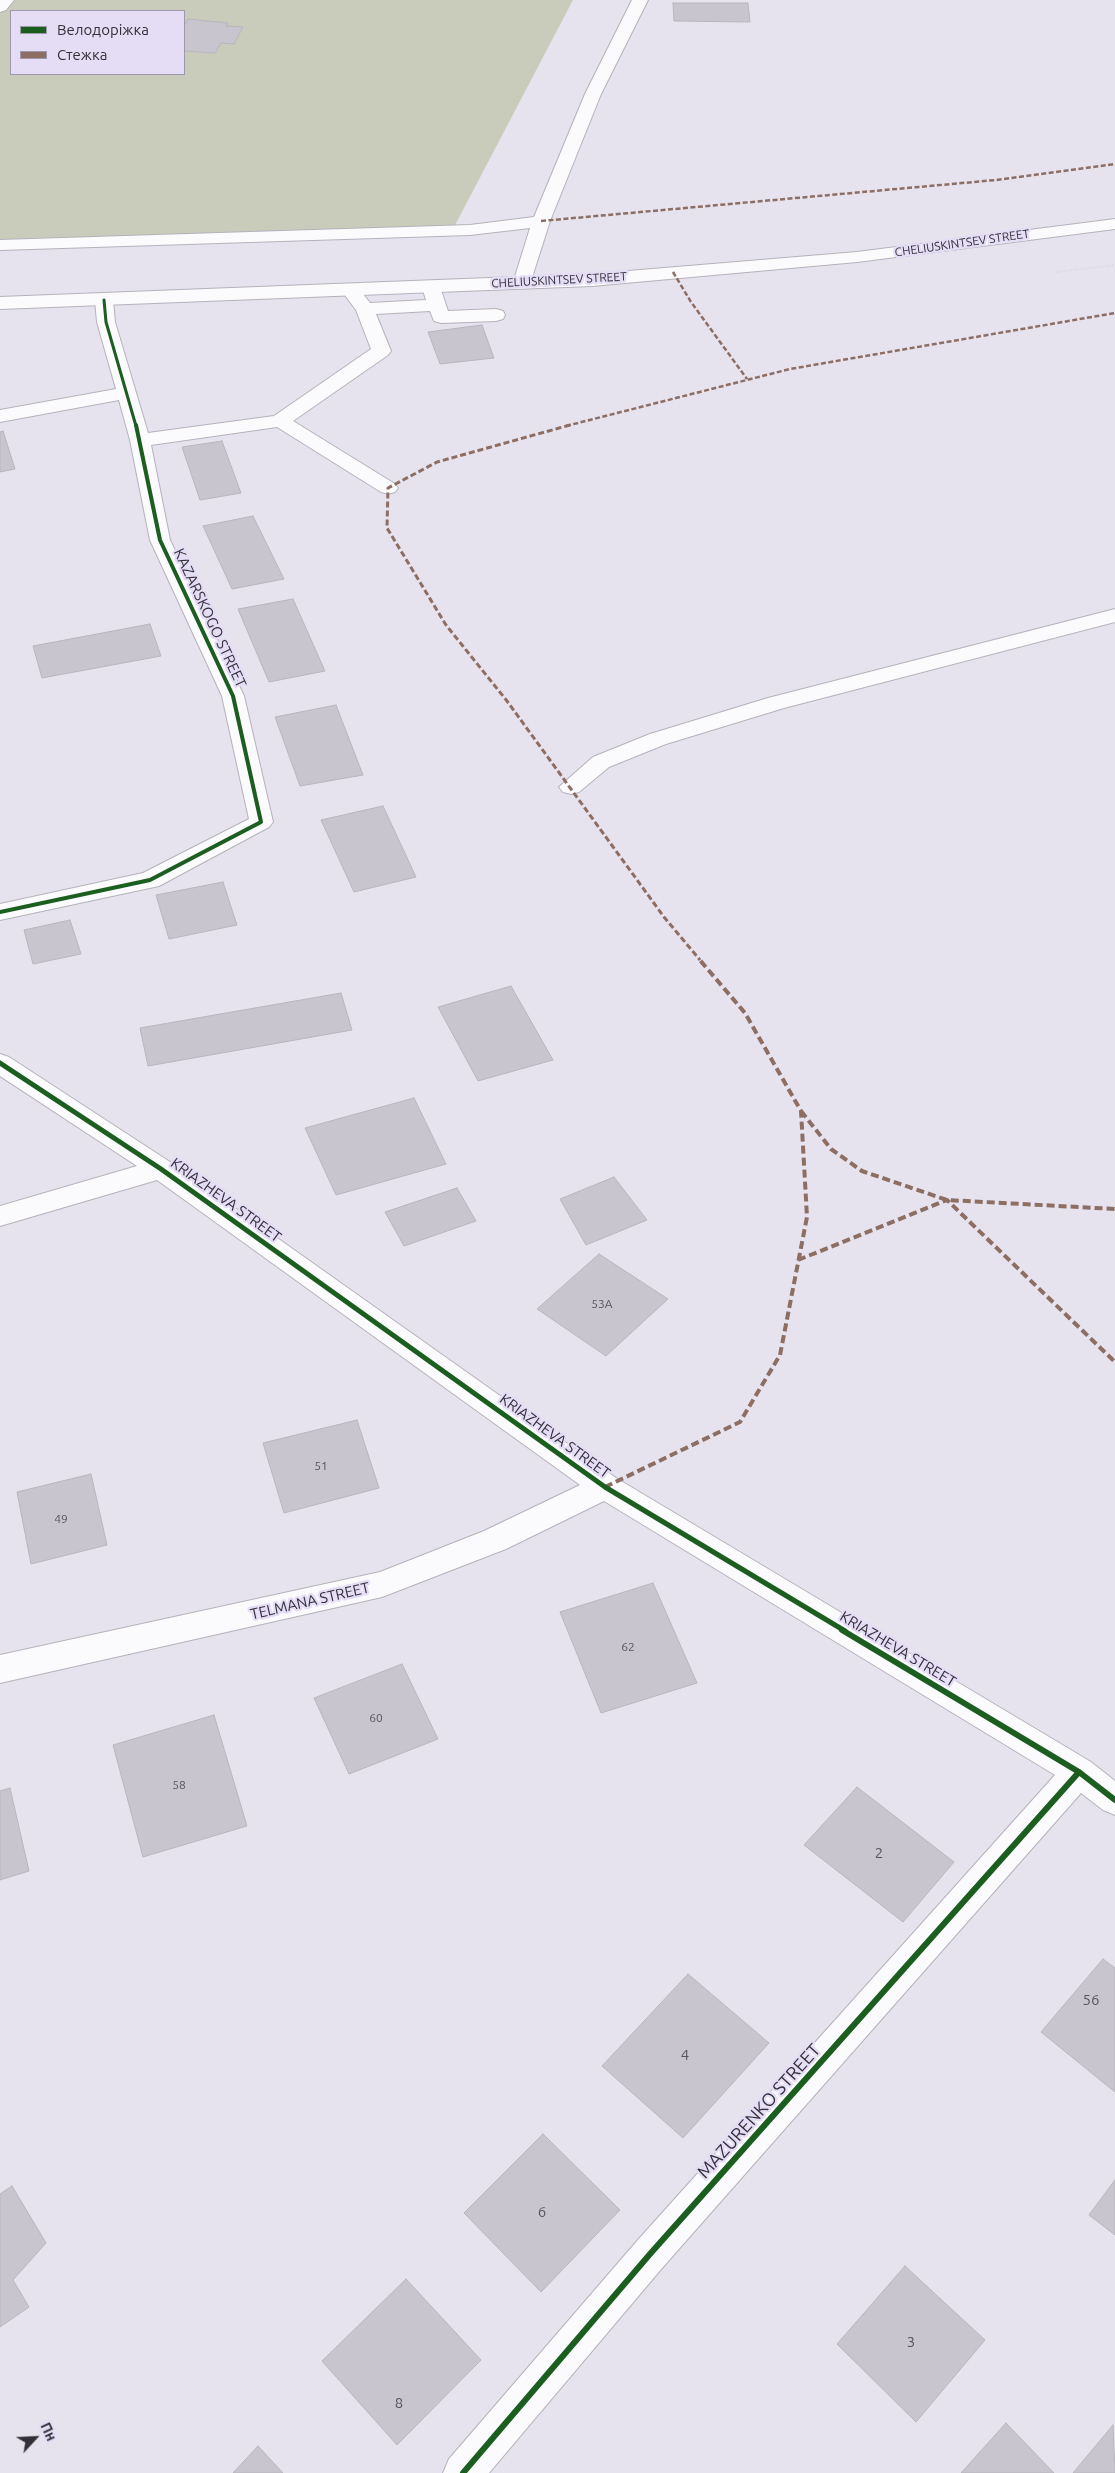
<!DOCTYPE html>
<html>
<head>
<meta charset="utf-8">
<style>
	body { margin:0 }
	#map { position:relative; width:1115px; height:2473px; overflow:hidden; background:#e6e3ef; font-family:Ubuntu,sans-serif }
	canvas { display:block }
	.legend { position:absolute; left:10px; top:10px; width:175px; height:65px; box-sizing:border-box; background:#e4ddf5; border:1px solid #9d98aa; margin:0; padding:6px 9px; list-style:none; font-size:15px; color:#333039 }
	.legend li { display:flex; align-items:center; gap:10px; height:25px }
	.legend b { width:25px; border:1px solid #9d98aa }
	.north { position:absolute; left:10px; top:2413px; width:50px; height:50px; -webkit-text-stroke:4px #e4ddf5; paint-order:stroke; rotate:65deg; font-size:14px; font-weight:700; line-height:20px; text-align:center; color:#333039 }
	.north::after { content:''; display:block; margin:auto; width:18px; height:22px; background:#333039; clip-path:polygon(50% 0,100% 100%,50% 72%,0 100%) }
</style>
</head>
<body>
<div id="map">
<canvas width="1115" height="2473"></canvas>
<ul class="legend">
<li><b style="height:6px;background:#1b5e20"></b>Велодоріжка</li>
<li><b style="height:6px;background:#8d6e63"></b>Стежка</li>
</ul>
<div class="north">Пн</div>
</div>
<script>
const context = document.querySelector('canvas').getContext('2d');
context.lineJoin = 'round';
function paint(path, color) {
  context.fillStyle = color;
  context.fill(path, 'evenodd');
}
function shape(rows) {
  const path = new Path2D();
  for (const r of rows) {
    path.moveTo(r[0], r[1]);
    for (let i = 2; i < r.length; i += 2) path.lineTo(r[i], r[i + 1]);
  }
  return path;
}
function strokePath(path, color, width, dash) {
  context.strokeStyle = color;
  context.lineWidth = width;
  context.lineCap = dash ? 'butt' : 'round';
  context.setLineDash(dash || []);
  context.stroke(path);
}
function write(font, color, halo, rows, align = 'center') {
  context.font = font + ' Ubuntu,sans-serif';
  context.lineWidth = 4.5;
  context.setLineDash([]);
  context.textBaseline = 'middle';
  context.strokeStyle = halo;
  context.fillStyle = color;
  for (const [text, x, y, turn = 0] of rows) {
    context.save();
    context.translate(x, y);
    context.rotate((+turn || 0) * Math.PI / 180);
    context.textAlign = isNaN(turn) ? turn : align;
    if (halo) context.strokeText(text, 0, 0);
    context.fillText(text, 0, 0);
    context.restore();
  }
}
const green = shape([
	[0,0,573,0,453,229,0,245],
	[11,11,184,11,184,74,11,74]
]);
const building = shape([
	[673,3,748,3,750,22,674,21,673,3],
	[188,19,228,23,226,26,243,27,234,44,221,43,215,53,184,51,184,26,188,19],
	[482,325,494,358,440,364,428,332,482,325],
	[3,431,15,469,0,472,0,432,3,431],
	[222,441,241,493,200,500,182,447,222,441],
	[253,516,284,579,232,589,203,526,253,516],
	[293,599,325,671,269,682,238,609,293,599],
	[150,624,161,656,42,678,33,646,150,624],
	[336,705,363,775,300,786,275,717,336,705],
	[383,806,416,877,354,892,321,820,383,806],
	[223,882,237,925,169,939,156,895,223,882],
	[70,920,81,954,33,964,24,930,70,920],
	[511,986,553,1060,478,1081,438,1007,511,986],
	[341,993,352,1030,148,1066,140,1028,341,993],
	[414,1098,446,1164,336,1195,305,1128,414,1098],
	[614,1177,647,1220,586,1245,560,1199,614,1177],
	[457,1188,476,1221,404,1246,385,1212,457,1188],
	[599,1254,668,1299,606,1356,537,1309,599,1254],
	[357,1420,379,1488,284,1513,263,1443,357,1420],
	[91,1474,107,1545,31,1564,17,1492,91,1474],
	[653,1583,697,1683,601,1713,560,1612,653,1583],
	[402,1664,438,1739,349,1774,314,1698,402,1664],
	[214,1715,247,1826,143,1857,113,1745,214,1715],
	[857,1787,954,1862,903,1922,804,1845,857,1787],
	[10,1788,29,1871,0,1880,0,1791,10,1788],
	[1103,1959,1115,1968,1115,2092,1041,2032,1103,1959],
	[688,1974,769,2043,683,2138,602,2066,688,1974],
	[543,2134,620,2210,541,2292,464,2213,543,2134],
	[1115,2180,1115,2235,1089,2215,1115,2180],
	[12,2186,46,2243,13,2280,29,2307,0,2327,0,2194,12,2186],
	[905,2266,985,2340,916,2422,837,2344,905,2266],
	[406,2279,481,2360,397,2445,322,2361,406,2279],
	[1006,2423,1054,2473,961,2473,1006,2423],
	[1113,2425,1115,2473,1073,2473,1113,2425],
	[258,2446,283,2473,233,2473,258,2446]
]);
const path = shape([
	[1056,272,1115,265]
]);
const minor = shape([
	[0,0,14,0,6,10,0,12,0,0],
	[632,0,648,0,601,94,550,221,529,287,515,287,513,283,530,228,470,235,0,250,0,240,470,225,534,217,585,94,632,0],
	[431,281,438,283,440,287,448,311,496,309,503,311,505,315,503,319,496,321,441,323,434,321,430,311,376,314,391,351,388,355,293,421,395,484,398,488,395,492,388,494,381,492,277,427,151,445,170,540,244,696,273,822,269,827,159,886,0,920,0,904,143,873,249,819,222,696,150,540,130,440,119,400,0,422,0,410,116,389,97,322,95,300,97,296,104,294,111,296,113,300,115,322,148,433,274,416,371,349,356,310,341,290,343,286,357,286,370,303,426,300,422,287,424,283,431,281],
	[1115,609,1115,622,784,708,666,744,609,767,579,792,571,794,563,792,559,787,593,757,650,734,768,698,1115,609],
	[0,1054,9,1057,170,1162,616,1478,1091,1762,1115,1781,1115,1815,1103,1810,1081,1793,663,2267,489,2473,443,2473,449,2459,637,2241,1055,1775,604,1501,506,1549,382,1597,0,1683,0,1655,380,1572,484,1531,580,1485,157,1180,0,1226,0,1206,137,1166,0,1076,0,1054]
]);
const major = shape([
	[1115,219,1115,229,857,262,592,286,0,309,0,297,592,274,857,252,1115,219]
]);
const quietFar2 = shape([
	[541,221,996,180,1115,164],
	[673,272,691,302,747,379],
	[566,426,790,369,1115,313]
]);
const quietFar1 = shape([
	[570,425,437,462,388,488,387,528,446,625,507,701,664,917,700,960]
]);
const quiet = shape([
	[801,1111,831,1149,862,1171,947,1200,1115,1209],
	[798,1260,947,1200,1115,1362],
	[605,1487,740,1422,780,1355,807,1217,801,1111,745,1013,699,959]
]);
const cyclewayFar3 = shape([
	[104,300,106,322,136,426]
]);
const cyclewayFar2 = shape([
	[0,912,150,880,261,822,233,696,160,540,136,425]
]);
const cyclewayFar1 = shape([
	[0,1063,161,1169,605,1487,845,1631]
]);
const cycleway = shape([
	[842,1630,1079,1772,1115,1800],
	[463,2473,650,2254,1079,1772]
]);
const farStreetnames = [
	["CHELIUSKINTSEV STREET",962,243,-8],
	["CHELIUSKINTSEV STREET",559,280,-3]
];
const numberNames = [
	["53А",602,1304],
	["51",321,1466],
	["49",61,1519],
	["62",628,1647],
	["60",376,1718],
	["58",179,1785]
];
const streetNames = [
	["KAZARSKOGO STREET",210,618,65],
	["KRIAZHEVA STREET",226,1200,36],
	["KRIAZHEVA STREET",555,1436,36],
	["TELMANA STREET",310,1601,-13],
	["KRIAZHEVA STREET",898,1649,31]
];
const nearNumbernames = [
	["2",879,1853],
	["56",1091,2000],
	["4",685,2055],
	["6",542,2212],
	["3",911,2342],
	["8",399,2403]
];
const nearStreetnames = [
	["MAZURENKO STREET",759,2111,-48]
];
paint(green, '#c9ccbb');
paint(building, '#c9c5cf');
strokePath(building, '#b9b5be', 1);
strokePath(minor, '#b4b2bb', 2);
strokePath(major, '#b4b2bb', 2);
strokePath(path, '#c7c5ca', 2, [0.5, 2.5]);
paint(minor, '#fbfbfd');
paint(major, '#fbfbfd');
strokePath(quietFar2, '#8d6e63', 2.5, [5, 2.5]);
strokePath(quietFar1, '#8d6e63', 3, [6, 3]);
strokePath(quiet, '#8d6e63', 4, [8, 4]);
strokePath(cyclewayFar3, '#1b5e20', 3);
strokePath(cyclewayFar2, '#1b5e20', 4);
strokePath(cyclewayFar1, '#1b5e20', 5);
strokePath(cycleway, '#1b5e20', 6);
write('12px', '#333039', '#e4ddf5', farStreetnames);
write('12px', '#58555e', null, numberNames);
write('15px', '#333039', '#e4ddf5', streetNames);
write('15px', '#58555e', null, nearNumbernames);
write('18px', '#333039', '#e4ddf5', nearStreetnames);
</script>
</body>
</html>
